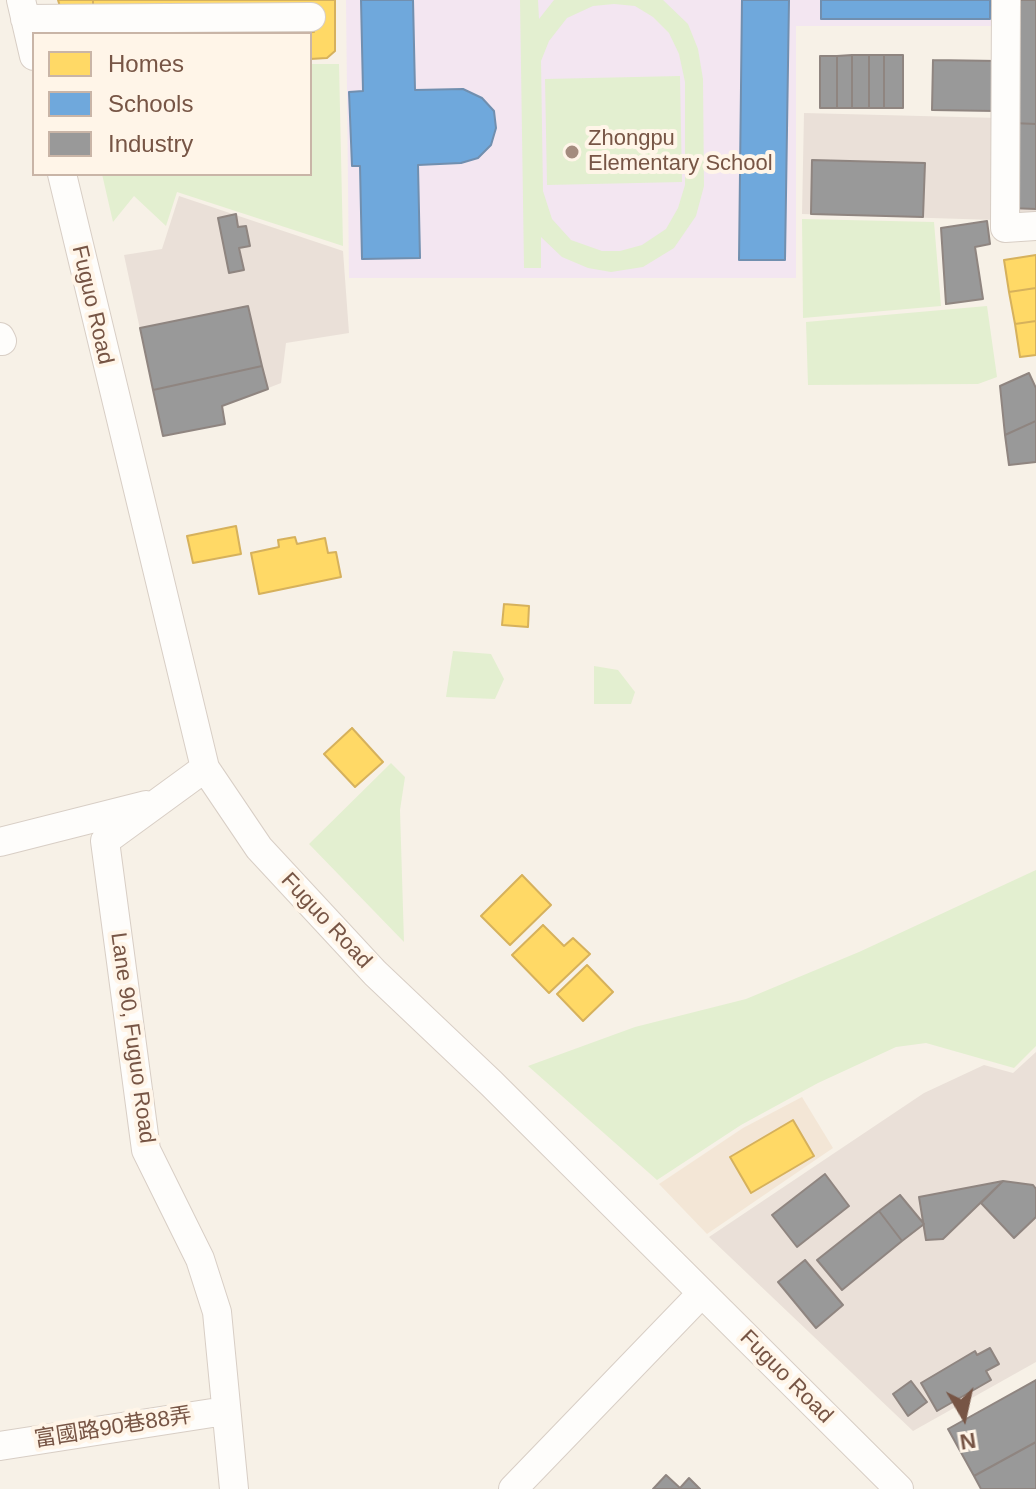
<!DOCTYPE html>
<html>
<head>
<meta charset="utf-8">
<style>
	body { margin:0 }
	#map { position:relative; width:1036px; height:1489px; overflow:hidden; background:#f7f1e7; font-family:Arial,sans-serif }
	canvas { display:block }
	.legend { position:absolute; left:32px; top:32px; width:280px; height:144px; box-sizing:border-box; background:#fff5e8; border:2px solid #c9b5a7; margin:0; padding:10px 14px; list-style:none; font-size:24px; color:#775545 }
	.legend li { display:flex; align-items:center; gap:16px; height:40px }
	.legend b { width:40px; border:2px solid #c9b5a7 }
	.north { position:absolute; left:924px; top:1377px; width:80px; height:80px; -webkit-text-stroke:6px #fff5e8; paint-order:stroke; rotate:171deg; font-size:22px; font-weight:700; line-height:32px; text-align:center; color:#775545 }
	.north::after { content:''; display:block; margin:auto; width:28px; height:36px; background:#775545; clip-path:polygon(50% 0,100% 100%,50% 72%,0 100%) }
</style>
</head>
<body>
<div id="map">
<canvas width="1036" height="1489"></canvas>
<ul class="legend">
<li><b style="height:22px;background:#ffd966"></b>Homes</li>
<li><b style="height:22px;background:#6fa8dc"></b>Schools</li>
<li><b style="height:22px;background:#999"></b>Industry</li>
</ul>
<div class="north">N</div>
</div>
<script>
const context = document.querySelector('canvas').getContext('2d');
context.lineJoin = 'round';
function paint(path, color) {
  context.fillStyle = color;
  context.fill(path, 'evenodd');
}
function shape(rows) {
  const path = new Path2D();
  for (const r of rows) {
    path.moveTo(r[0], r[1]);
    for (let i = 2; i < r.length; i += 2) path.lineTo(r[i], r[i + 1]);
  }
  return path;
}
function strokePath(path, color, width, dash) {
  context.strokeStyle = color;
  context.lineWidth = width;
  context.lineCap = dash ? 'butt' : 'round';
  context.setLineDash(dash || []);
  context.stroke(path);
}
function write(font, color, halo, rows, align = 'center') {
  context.font = font + ' Arial,"Noto Sans TC",sans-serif';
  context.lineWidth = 8;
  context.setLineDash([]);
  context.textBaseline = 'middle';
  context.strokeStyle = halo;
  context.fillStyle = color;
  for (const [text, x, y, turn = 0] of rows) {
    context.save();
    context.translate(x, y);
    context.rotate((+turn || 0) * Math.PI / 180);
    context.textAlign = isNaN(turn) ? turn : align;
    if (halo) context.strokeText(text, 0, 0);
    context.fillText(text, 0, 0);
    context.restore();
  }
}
const residential = shape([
	[802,1097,833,1148,707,1234,659,1184,743,1128]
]);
const industrial = shape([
	[1036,0,1036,233,995,220,802,214,804,113,999,118],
	[179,196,343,251,349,333,286,343,281,383,223,406,225,424,163,436,124,255,162,249],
	[1036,1052,1036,1362,913,1431,709,1237,924,1093,984,1065,1013,1073]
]);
const education = shape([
	[346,0,999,0,999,26,796,26,796,278,349,278]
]);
const green = shape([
	[520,0,538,0,539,19,554,0,663,0,688,24,698,49,703,79,704,186,696,216,674,248,643,267,611,272,588,268,562,257,541,237,541,268,524,268],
	[614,4,635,6,653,17,669,33,679,54,685,82,685,185,678,208,666,229,642,245,620,251,602,251,571,240,552,219,543,191,541,61,549,41,567,18,593,6],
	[310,64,339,64,343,246,177,192,166,226,134,196,113,222,102,174,310,174],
	[680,76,682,182,547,185,545,79],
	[802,219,934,222,941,306,803,318],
	[987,306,997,377,978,384,808,385,806,322],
	[453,651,491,654,504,679,495,699,446,697],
	[594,666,618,670,635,692,631,704,594,704],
	[391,763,405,777,400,810,404,942,309,844],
	[1036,870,1036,1046,1014,1068,926,1043,896,1047,818,1083,741,1125,657,1180,528,1066,635,1027,746,999,859,952]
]);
const homes = shape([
	[58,0,93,0,93,10,61,10,58,0],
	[93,0,335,0,335,51,327,58,310,59,310,34,74,34,279,26,280,33,314,32,314,7,93,10,93,0],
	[1036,255,1036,288,1009,292,1004,260,1036,255],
	[1036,288,1036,321,1015,324,1009,292,1036,288],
	[1036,321,1036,355,1020,357,1015,324,1036,321],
	[236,526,241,554,193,563,187,536,236,526],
	[295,537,297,544,325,538,328,553,336,552,341,577,259,594,251,553,279,547,278,540,295,537],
	[504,604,529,606,528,627,502,625,504,604],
	[352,728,383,762,355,787,324,754,352,728],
	[522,875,551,905,510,945,481,916,522,875],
	[543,925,564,946,573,938,590,954,549,993,512,955,543,925],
	[587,965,613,992,583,1021,557,994,587,965],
	[793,1120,814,1156,751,1193,730,1157,793,1120]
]);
const schools = shape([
	[361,0,413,0,415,90,463,89,482,98,494,111,496,128,491,145,478,158,461,163,418,165,420,258,362,259,360,166,352,166,349,92,363,91,361,0],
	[742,0,789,0,785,260,739,260,742,0],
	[821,0,990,0,990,19,821,19,821,0]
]);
const industry = shape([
	[1016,0,1036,0,1036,124,1012,123,1016,0],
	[852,55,869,55,869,108,852,108,852,55],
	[852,55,852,108,837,108,837,56,852,55],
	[869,55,884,55,884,108,869,108,869,55],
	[884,55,903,55,903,108,884,108,884,55],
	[820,56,837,56,837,108,820,108,820,56],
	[933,60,997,61,996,111,932,110,933,60],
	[1012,123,1036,124,1036,209,1009,208,1012,123],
	[812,160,925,163,923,217,811,214,812,160],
	[236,214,238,227,246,226,250,246,239,248,244,270,229,273,218,218,236,214],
	[987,221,990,244,975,247,983,299,946,304,941,228,987,221],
	[248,306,262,366,153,390,140,328,248,306],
	[262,366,268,389,222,406,225,424,163,436,153,390,262,366],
	[1029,373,1036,388,1036,421,1005,435,1000,386,1029,373],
	[1036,421,1036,462,1009,465,1005,435,1036,421],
	[825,1174,849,1206,797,1247,772,1215,825,1174],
	[1003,1181,1033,1185,1036,1189,1036,1217,1014,1238,981,1203,1003,1181],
	[1003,1181,943,1239,926,1240,919,1197,1003,1181],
	[900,1195,924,1224,902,1241,879,1211,900,1195],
	[879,1211,902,1241,842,1290,817,1260,879,1211],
	[805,1260,843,1305,816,1328,778,1282,805,1260],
	[990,1348,999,1364,986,1371,991,1380,937,1411,921,1383,975,1351,977,1355,990,1348],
	[1036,1380,1036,1442,974,1476,948,1429,1036,1380],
	[911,1381,927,1402,908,1416,893,1394,911,1381],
	[1036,1442,1036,1489,981,1489,974,1476,1036,1442],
	[666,1475,680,1488,689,1478,700,1489,653,1489,666,1475]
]);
const minor = shape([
	[21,0,34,56],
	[1006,0,1005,228,1036,226],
	[25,19,311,17],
	[62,174,205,768,259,848,375,973,491,1083,899,1489],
	[0,337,2,341],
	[205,768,105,841,146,1150,200,1259,217,1312,234,1489],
	[0,842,146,805],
	[0,1446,225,1411],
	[513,1489,702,1293]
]);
const markers = [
	[572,152,8,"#a48c7e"]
];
const poiNames = [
	["Zhongpu",588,139],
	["Elementary School",588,164]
];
const streetNames = [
	["Fuguo Road",92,305,77],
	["Fuguo Road",326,921,47],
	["Lane 90, Fuguo Road",132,1038,82],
	["Fuguo Road",786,1377,45],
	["富國路90巷88弄",113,1428,-9]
];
paint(residential, '#f3e6d6');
paint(industrial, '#eae0d8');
paint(education, '#f3e6f1');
paint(green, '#e3efd0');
paint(homes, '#ffd966');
strokePath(homes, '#d6b15c', 2);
paint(schools, '#6fa8dc');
strokePath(schools, '#718faf', 2);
paint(industry, '#999');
strokePath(industry, '#8f8580', 2);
strokePath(minor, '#d8cec5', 30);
strokePath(minor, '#fefdfb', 28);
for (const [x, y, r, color] of markers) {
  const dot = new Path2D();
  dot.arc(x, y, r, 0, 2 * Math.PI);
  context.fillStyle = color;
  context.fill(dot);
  strokePath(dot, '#fff5e8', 3);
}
write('22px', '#775545', '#fff5e8', poiNames, 'left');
write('22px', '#775545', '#fff5e8', streetNames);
</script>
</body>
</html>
